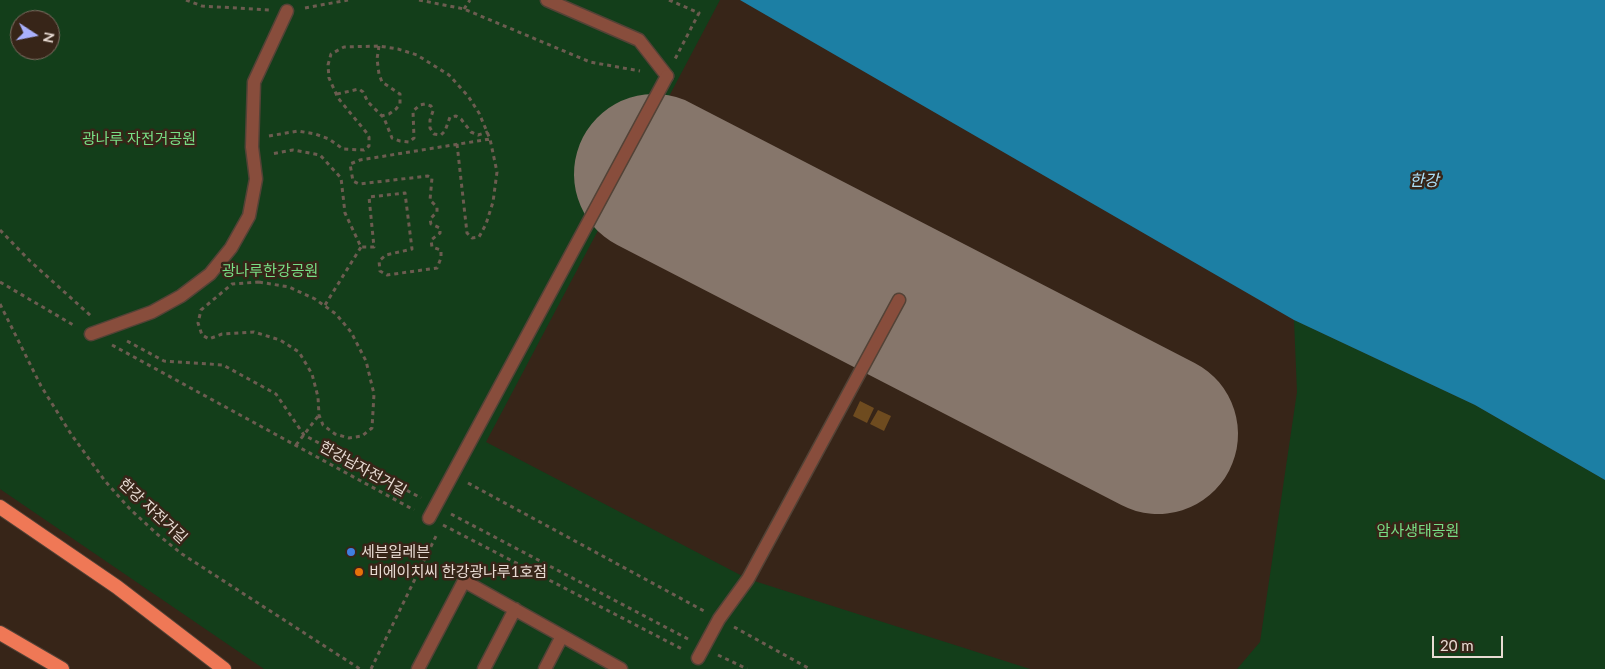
<!DOCTYPE html>
<html>
<head>
<meta charset="utf-8">
<style>
	body { margin:0 }
	#map { position:relative; width:1605px; height:669px; overflow:hidden; background:#372518; font-family:Lato,sans-serif }
	canvas { display:block }
	.north { position:absolute; left:10px; top:10px; width:50px; height:50px; box-sizing:border-box; background:#372518; border:1px solid #7e6e63; border-radius:50%; rotate:101deg; font-size:14px; font-weight:700; line-height:20px; text-align:center; color:#e8dbd3 }
	.north::after { content:''; display:block; margin:auto; width:18px; height:22px; background:#a9b0fc; clip-path:polygon(50% 0,100% 100%,50% 72%,0 100%) }
	.scale { position:absolute; left:1432px; top:636px; width:71px; height:22px; box-sizing:border-box; border:2px solid #e8dbd3; border-top:0; padding-left:6px; font-size:15px; line-height:18px; white-space:nowrap; color:#e8dbd3; -webkit-text-stroke:4px #372518; paint-order:stroke }
</style>
</head>
<body>
<div id="map">
<canvas width="1605" height="669"></canvas>
<div class="north">N</div>
<div class="scale">20 m</div>
</div>
<script>
const context = document.querySelector('canvas').getContext('2d');
context.lineJoin = 'round';
function paint(path, color) {
  context.fillStyle = color;
  context.fill(path, 'evenodd');
}
function shape(rows) {
  const path = new Path2D();
  for (const r of rows) {
    path.moveTo(r[0], r[1]);
    for (let i = 2; i < r.length; i += 2) path.lineTo(r[i], r[i + 1]);
  }
  return path;
}
function strokePath(path, color, width, dash) {
  context.strokeStyle = color;
  context.lineWidth = width;
  context.lineCap = dash ? 'butt' : 'round';
  context.setLineDash(dash || []);
  context.stroke(path);
}
function write(font, color, halo, rows, align = 'center') {
  context.font = font + ' Lato,"Noto Sans KR",sans-serif';
  context.lineWidth = 5;
  context.setLineDash([]);
  context.textBaseline = 'middle';
  context.strokeStyle = halo;
  context.fillStyle = color;
  for (const [text, x, y, turn = 0] of rows) {
    context.save();
    context.translate(x, y);
    context.rotate((+turn || 0) * Math.PI / 180);
    context.textAlign = isNaN(turn) ? turn : align;
    if (halo) context.strokeText(text, 0, 0);
    context.fillText(text, 0, 0);
    context.restore();
  }
}
const green = shape([
	[0,0,720,0,486,442,748,579,1030,669,264,669,0,489],
	[20,20,50,20,50,50,20,50],
	[1294,320,1475,405,1605,480,1605,669,1237,669,1260,642,1297,392]
]);
const water = shape([
	[740,0,1605,0,1605,480,1475,405,1294,320]
]);
const runway = shape([
	[654,174,1158,434]
]);
const building = shape([
	[860,401,874,408,867,423,853,416],
	[878,410,891,416,884,431,870,424]
]);
const path = shape([
	[186,0,202,6,269,10],
	[419,0,464,9,590,62,640,71],
	[669,0,699,13,675,59],
	[305,8,348,0],
	[464,9,470,0],
	[379,46,377,59,379,74,382,82,400,94,400,104,396,109,389,114,381,116],
	[337,94,359,89,363,92,368,102,384,118,392,138,400,141,409,142,414,138,413,111,420,105,425,104,431,106,433,111,430,120,430,128,434,134,441,135,445,131,450,117,456,116,461,119,471,132,478,135,488,132],
	[269,136,298,131,315,134,329,139,343,149,364,150,369,146,369,137,366,132,338,98,329,78,328,65,331,54,344,47,379,46,398,49,417,55,449,75,468,96,479,113,490,139,360,160,350,164,353,181,359,184,428,176,432,178,430,200,437,207,437,212,430,219,431,224,440,228,440,233,431,240,432,247,441,250,441,258,437,268,387,275,380,271,379,261,386,255,412,249,405,193,369,197,374,247,361,247,345,213,341,178,320,155,293,150,271,154],
	[457,144,467,233,472,238,479,237,486,224,493,202,497,172,490,139],
	[0,230,30,261,91,316],
	[0,282,75,326],
	[259,282,289,287,315,299,336,314,351,332,366,361,374,394,372,428,362,436,349,438,335,434,323,425,319,415,318,397,312,374,299,352,280,340,254,332,222,334,209,339,202,335,198,323,201,310,232,284,259,282],
	[0,304,41,386,71,434,105,481,130,509,157,534,182,554,360,669],
	[325,305,361,247],
	[127,341,164,361,223,365,276,394,304,435,421,498],
	[112,345,414,510],
	[296,445,319,415],
	[468,483,704,611],
	[451,514,688,639],
	[443,525,682,649],
	[734,627,810,669],
	[718,655,747,669],
	[371,669,437,534]
]);
const service = shape([
	[547,0,639,40,667,76],
	[698,658,719,619,748,579,899,300],
	[418,669,464,581,621,669],
	[484,669,515,609],
	[545,669,562,636]
]);
const pedestrian = shape([
	[91,334,152,312,181,296,210,274,231,248,249,216,256,179,252,147,254,82,287,11],
	[429,518,667,76]
]);
const trunk = shape([
	[0,507,117,587,224,669],
	[0,633,62,669]
]);
const markers = [
	[351,552,5,"#3f7fe0"],
	[359,572,5,"#e8710a"]
];
const parkNames = [
	["광나루 자전거공원",139,139],
	["광나루한강공원",270,271],
	["암사생태공원",1418,531]
];
const streetNames = [
	["한강남자전거길",363,469,29],
	["한강 자전거길",153,511,43]
];
const poiNames = [
	["세븐일레븐",361,552],
	["비에이치씨 한강광나루1호점",369,572]
];
const waterNames = [
	["한강",1424,181]
];
paint(green, '#133e1a');
paint(water, '#1c7fa4');
strokePath(runway, '#86766b', 160);
paint(building, '#6e4b1f');
strokePath(service, '#534236', 15);
strokePath(pedestrian, '#534236', 15);
strokePath(trunk, '#534236', 16);
strokePath(path, '#6c5c50', 3, [4, 4]);
strokePath(service, '#884d3c', 12);
strokePath(pedestrian, '#884d3c', 12);
strokePath(trunk, '#ef7856', 14);
for (const [x, y, r, color] of markers) {
  const dot = new Path2D();
  dot.arc(x, y, r, 0, 2 * Math.PI);
  context.fillStyle = color;
  context.fill(dot);
  strokePath(dot, '#372518', 2);
}
write('15px', '#78df85', '#372518', parkNames);
write('15px', '#e8dbd3', '#372518', streetNames);
write('15px', '#e8dbd3', '#372518', poiNames, 'left');
write('italic 16px', '#ade0f9', '#372518', waterNames);
</script>
</body>
</html>
